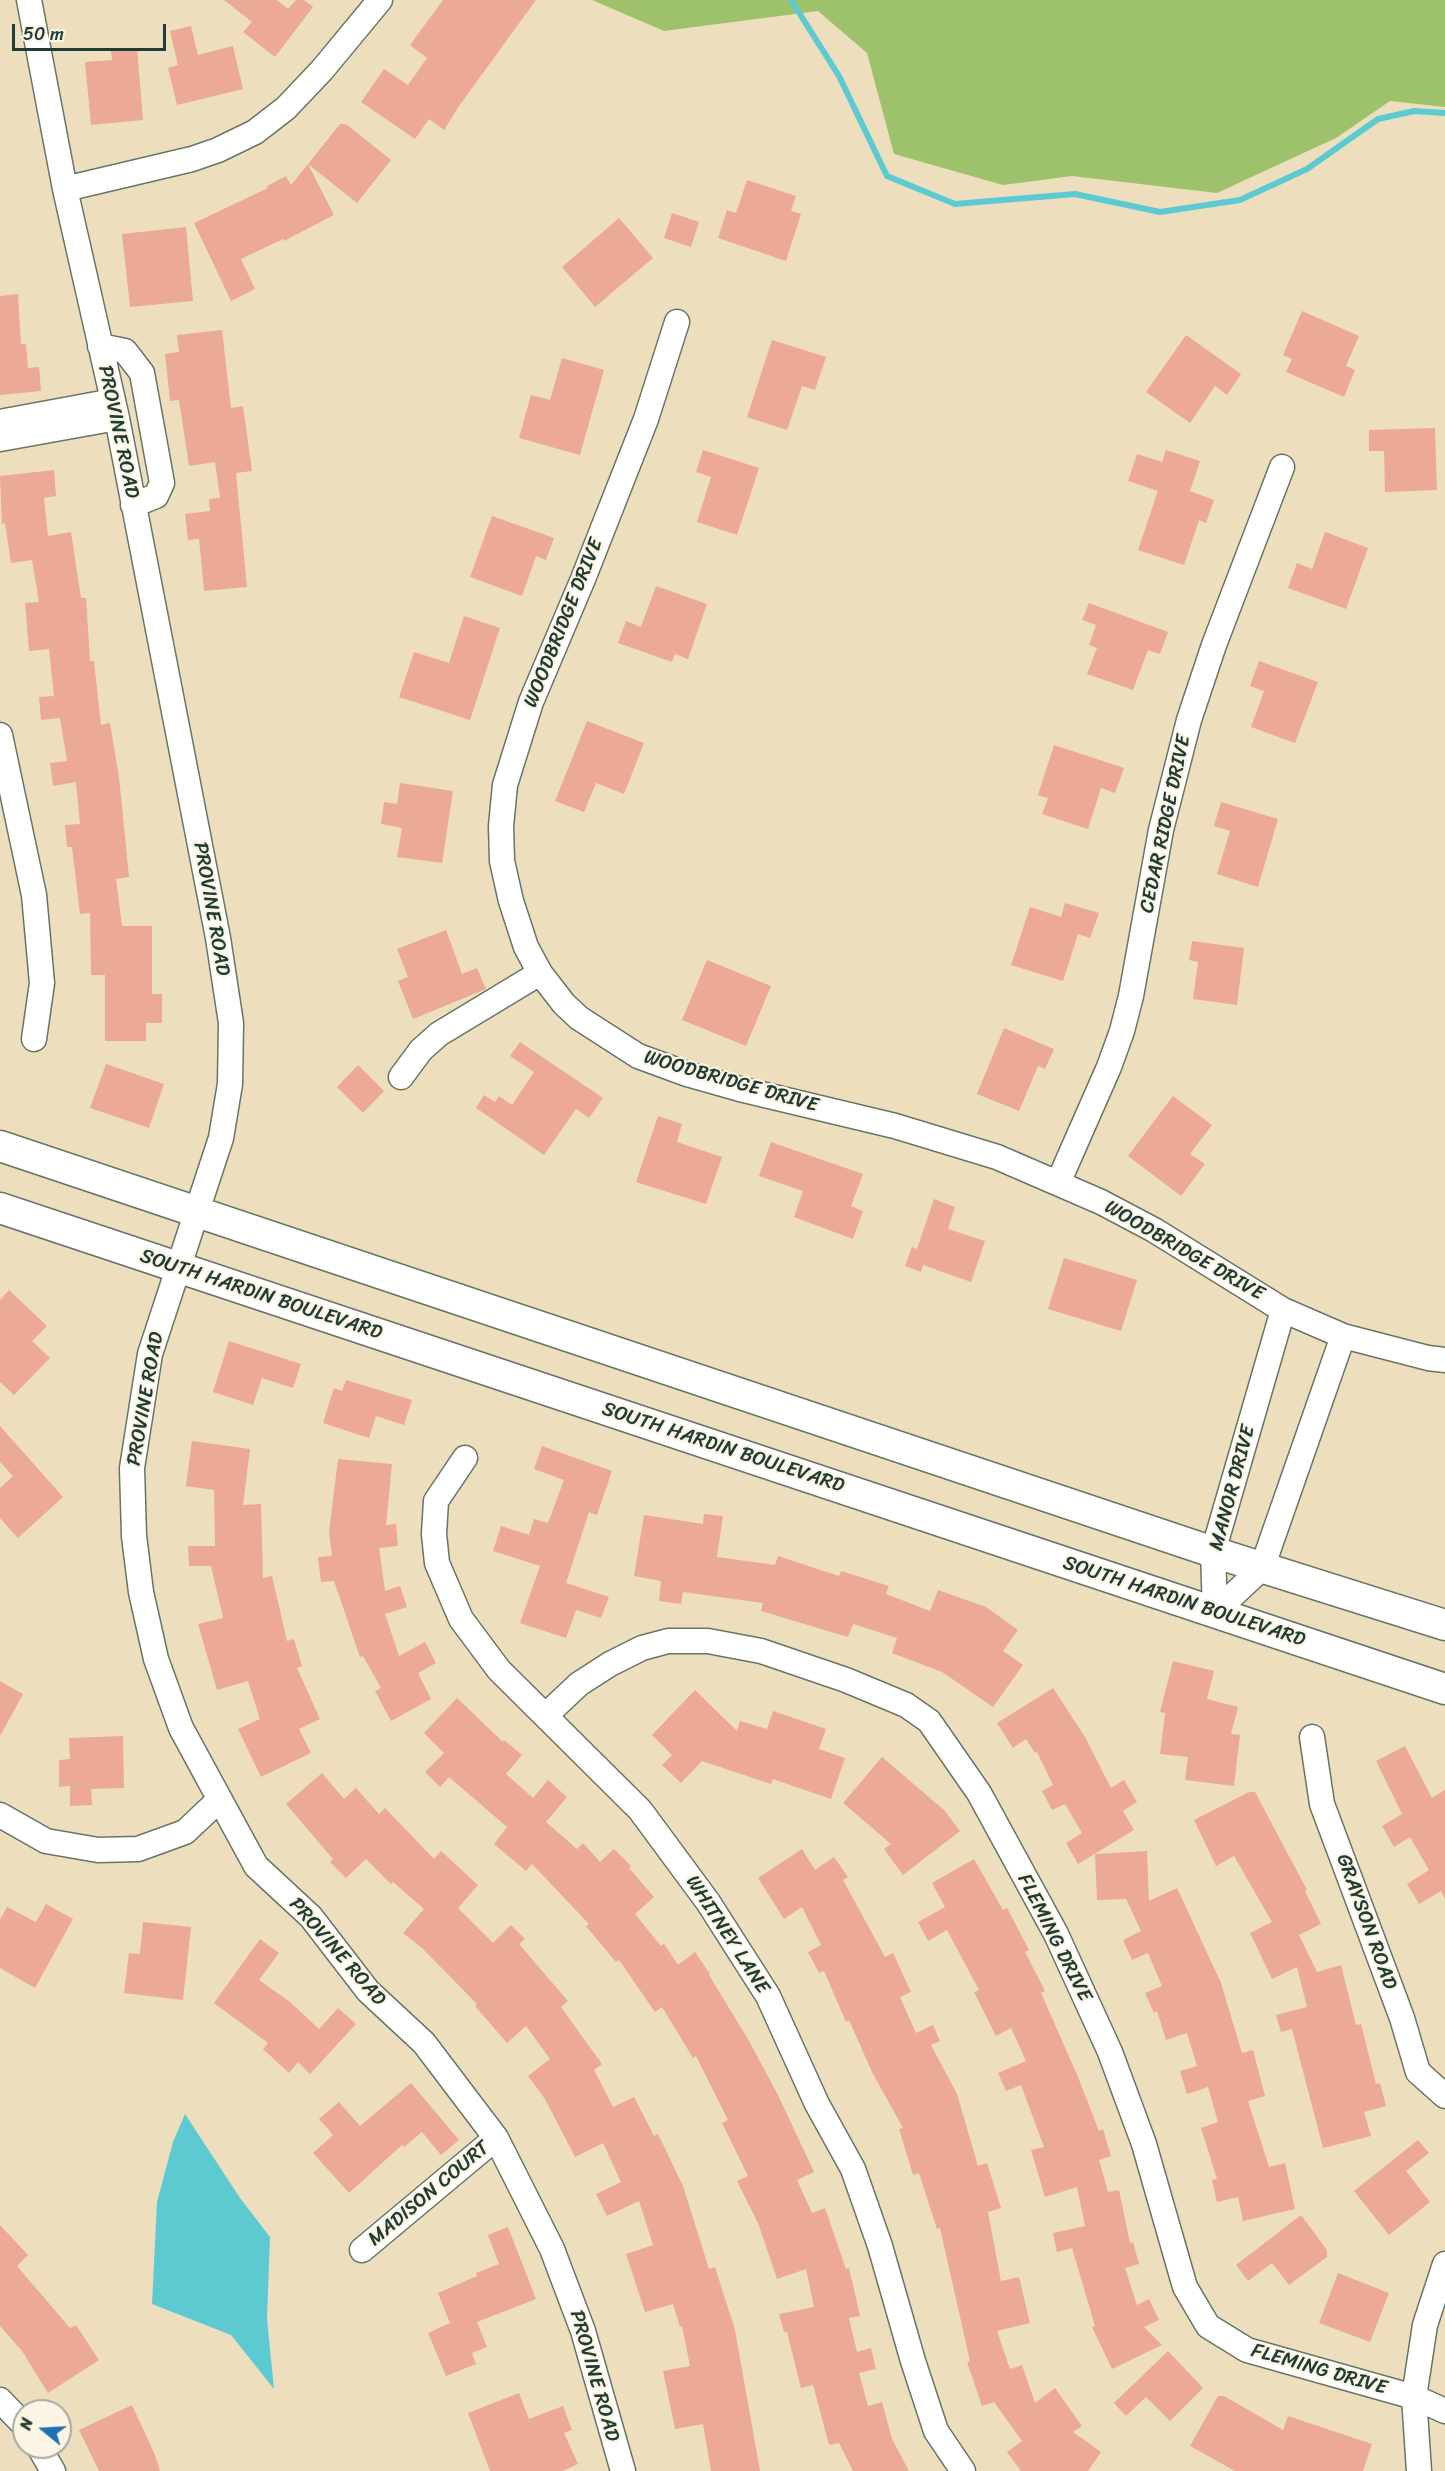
<!DOCTYPE html>
<html>
<head>
<meta charset="utf-8">
<style>
	body { margin:0 }
	#map { position:relative; width:1445px; height:2471px; overflow:hidden; background:#eddfbe; font-family:Sriracha,sans-serif }
	canvas { display:block }
	.north { position:absolute; left:12px; top:2399px; width:60px; height:60px; box-sizing:border-box; background:#fcf5e5; border:2px solid #a4ab9e; border-radius:50%; rotate:288deg; font-size:16px; font-weight:700; line-height:24px; text-align:center; color:#1f3d34 }
	.north::after { content:''; display:block; margin:auto; width:21px; height:27px; background:#1f6fb2; clip-path:polygon(50% 0,100% 100%,50% 72%,0 100%) }
	.scale { position:absolute; left:12px; top:24px; width:154px; height:27px; box-sizing:border-box; border:3px solid #1f3d34; border-top:0; padding-left:8px; font-size:18px; line-height:21px; white-space:nowrap; color:#1f3d34; -webkit-text-stroke:4px #fcf5e5; paint-order:stroke }
</style>
</head>
<body>
<div id="map">
<canvas width="1445" height="2471"></canvas>
<div class="north">N</div>
<div class="scale">50 m</div>
</div>
<script>
const context = document.querySelector('canvas').getContext('2d');
context.lineJoin = 'round';
function paint(path, color) {
  context.fillStyle = color;
  context.fill(path, 'evenodd');
}
function shape(rows) {
  const path = new Path2D();
  for (const r of rows) {
    path.moveTo(r[0], r[1]);
    for (let i = 2; i < r.length; i += 2) path.lineTo(r[i], r[i + 1]);
  }
  return path;
}
function strokePath(path, color, width, dash) {
  context.strokeStyle = color;
  context.lineWidth = width;
  context.lineCap = dash ? 'butt' : 'round';
  context.setLineDash(dash || []);
  context.stroke(path);
}
function write(font, color, halo, rows, align = 'center') {
  context.font = font + ' Sriracha,sans-serif';
  context.lineWidth = 4.5;
  context.setLineDash([]);
  context.textBaseline = 'middle';
  context.strokeStyle = halo;
  context.fillStyle = color;
  for (const [text, x, y, turn = 0] of rows) {
    context.save();
    context.translate(x, y);
    context.rotate((+turn || 0) * Math.PI / 180);
    context.textAlign = isNaN(turn) ? turn : align;
    if (halo) context.strokeText(text, 0, 0);
    context.fillText(text, 0, 0);
    context.restore();
  }
}
const green = shape([
	[592,0,1445,0,1445,107,1390,101,1336,138,1217,193,1072,176,1003,185,894,154,867,53,818,11,664,31]
]);
const water = shape([
	[185,2114,240,2198,270,2237,267,2319,274,2389,231,2335,152,2304,157,2202,173,2142]
]);
const stream = shape([
	[791,0,839,76,887,176,955,204,1075,194,1160,212,1240,200,1307,169,1378,119,1414,111,1445,113]
]);
const building = shape([
	[224,0,277,0,288,9,296,0,304,0,313,7,275,57,243,32,252,22],
	[443,0,536,0,459,106,444,130,429,119,415,139,361,102,384,69,408,85,427,58,410,45],
	[191,26,198,55,233,46,243,89,177,105,168,68,178,65,170,31],
	[137,48,143,120,91,125,85,62,112,60,111,50],
	[340,124,346,124,391,160,357,203,308,164],
	[308,164,334,215,284,241,283,239,241,259,255,289,231,301,194,223,268,188,267,186,286,176,291,185],
	[747,180,796,196,791,211,801,214,786,261,718,238,727,210,736,213],
	[672,213,699,222,691,247,664,238],
	[619,218,653,258,595,307,562,267],
	[186,227,193,301,130,307,122,234],
	[18,294,21,344,26,344,28,368,39,367,41,391,0,395,0,296],
	[1302,311,1359,336,1346,366,1355,370,1344,397,1286,372,1292,359,1283,355],
	[222,330,231,408,243,406,252,471,236,473,247,587,204,591,199,539,188,540,185,514,210,511,209,499,220,498,215,462,189,466,179,400,170,401,165,354,179,352,177,335],
	[1186,335,1241,374,1227,395,1215,386,1190,423,1146,392],
	[772,340,826,357,815,390,802,386,787,430,747,417],
	[562,358,604,370,580,455,519,438,531,395,550,400],
	[1435,428,1437,490,1385,492,1384,451,1369,451,1369,430],
	[703,450,759,468,737,535,697,522,711,477,696,472],
	[1166,450,1200,461,1190,491,1214,500,1206,523,1199,520,1184,565,1138,550,1158,491,1128,481,1137,454,1162,462],
	[54,470,56,496,44,498,48,536,71,532,81,598,86,598,90,661,94,661,101,725,110,723,119,777,129,877,116,879,122,926,152,926,152,994,162,994,162,1023,146,1023,146,1041,105,1041,105,975,91,975,90,913,80,914,72,847,67,847,65,825,80,824,76,782,53,786,50,763,67,761,60,718,41,720,39,697,54,696,49,649,29,651,25,603,39,602,32,560,11,563,5,523,2,524,0,476],
	[492,516,554,538,546,560,536,556,522,596,470,577],
	[1325,532,1368,548,1346,609,1288,588,1297,563,1312,569],
	[656,586,707,604,688,659,675,654,672,662,618,643,626,621,641,627],
	[1089,603,1168,632,1160,654,1148,650,1133,690,1087,674,1097,648,1089,645,1096,625,1082,620],
	[464,616,500,628,470,720,399,697,414,652,449,663],
	[1259,661,1318,682,1295,743,1251,727,1264,691,1250,686],
	[587,721,644,743,624,794,596,783,584,812,555,801],
	[1054,745,1124,768,1115,793,1101,788,1088,829,1042,814,1048,798,1038,795],
	[400,783,453,791,442,863,397,857,402,828,381,824,384,802,397,804],
	[1221,802,1278,819,1258,887,1217,874,1230,831,1214,826],
	[1065,903,1099,913,1090,938,1078,934,1063,981,1011,965,1030,907,1061,917],
	[446,930,462,974,477,968,486,989,413,1019,398,981,408,977,397,949],
	[1192,941,1244,948,1237,1005,1193,999,1198,962,1189,960],
	[707,960,771,986,746,1046,682,1020],
	[1004,1028,1054,1049,1045,1069,1038,1066,1019,1111,977,1094],
	[520,1042,603,1098,589,1118,576,1109,544,1155,476,1108,484,1095,495,1102,499,1096,512,1105,534,1072,510,1056],
	[106,1064,164,1084,149,1128,90,1108],
	[358,1065,384,1091,363,1113,337,1087],
	[1173,1096,1212,1125,1190,1154,1205,1164,1181,1196,1128,1156],
	[658,1116,682,1124,677,1142,722,1157,706,1204,636,1182],
	[771,1142,863,1174,851,1206,863,1211,853,1239,794,1217,803,1191,759,1176],
	[934,1199,955,1207,948,1229,985,1241,971,1282,923,1265,921,1272,905,1266,912,1247,917,1249],
	[1064,1258,1137,1280,1121,1331,1048,1309],
	[9,1290,47,1326,32,1341,50,1358,14,1395,0,1382,0,1300],
	[229,1341,301,1364,293,1388,262,1378,253,1405,213,1392],
	[346,1380,412,1400,404,1425,376,1416,369,1438,323,1423,334,1388,342,1391],
	[0,1426,63,1497,18,1538,0,1518,0,1488,13,1476,0,1462],
	[192,1441,250,1449,243,1505,261,1504,263,1578,272,1576,287,1641,294,1639,302,1666,297,1668,320,1719,299,1729,311,1753,261,1777,238,1729,260,1719,248,1681,217,1690,198,1624,223,1618,211,1566,189,1566,188,1546,215,1546,214,1490,186,1486],
	[542,1446,612,1471,597,1515,589,1512,566,1583,609,1597,601,1618,576,1610,566,1638,520,1623,540,1566,493,1551,501,1526,529,1535,534,1519,548,1523,564,1480,534,1469],
	[338,1459,392,1464,386,1525,396,1524,398,1546,379,1548,385,1591,400,1586,407,1607,385,1614,399,1656,425,1642,436,1663,418,1673,431,1699,391,1721,375,1691,381,1688,363,1656,360,1657,334,1581,321,1582,318,1557,332,1556,329,1532],
	[704,1514,723,1516,717,1557,775,1565,778,1556,839,1576,841,1571,889,1586,886,1594,930,1611,938,1590,986,1607,1018,1630,1003,1651,1023,1665,993,1707,942,1672,892,1653,897,1638,853,1624,848,1637,761,1611,763,1603,683,1592,681,1604,659,1601,661,1581,634,1576,644,1515,703,1524],
	[1173,1661,1214,1671,1207,1699,1238,1707,1231,1734,1240,1735,1234,1786,1185,1780,1188,1757,1160,1754,1165,1713,1160,1712],
	[0,1681,23,1694,0,1736],
	[1053,1688,1085,1737,1111,1788,1124,1780,1137,1802,1123,1811,1134,1830,1078,1864,1066,1843,1082,1833,1065,1804,1052,1810,1042,1791,1053,1785,1037,1752,1035,1753,1026,1739,1013,1748,997,1723],
	[695,1690,737,1731,740,1721,767,1729,773,1711,826,1729,819,1749,845,1758,831,1799,773,1779,771,1784,702,1761,681,1783,662,1765,672,1755,652,1735],
	[457,1698,503,1742,504,1740,522,1755,506,1774,533,1798,548,1780,567,1797,546,1822,577,1849,583,1843,600,1862,614,1849,631,1866,629,1868,654,1897,635,1914,661,1946,664,1944,678,1965,695,1952,710,1974,709,1975,749,2041,778,2095,814,2172,797,2180,812,2213,825,2208,846,2269,849,2268,860,2316,849,2318,857,2352,871,2348,876,2369,859,2373,868,2406,882,2402,892,2439,909,2471,853,2471,839,2443,829,2445,813,2385,801,2388,787,2332,784,2332,779,2314,814,2307,806,2269,777,2279,758,2223,737,2181,748,2176,722,2123,728,2120,696,2056,693,2058,662,2007,655,2012,619,1960,616,1962,586,1926,589,1924,532,1864,526,1871,494,1844,507,1827,449,1777,440,1787,425,1772,444,1753,424,1733],
	[123,1736,124,1788,91,1789,92,1805,70,1806,70,1786,59,1787,59,1760,70,1759,69,1738],
	[1405,1746,1432,1798,1445,1790,1445,1899,1441,1891,1419,1904,1407,1884,1429,1870,1410,1837,1394,1847,1382,1826,1402,1814,1376,1761],
	[882,1757,944,1810,960,1831,903,1875,884,1849,891,1844,843,1803],
	[322,1773,344,1799,356,1788,379,1814,385,1808,434,1859,441,1851,478,1885,458,1908,493,1943,511,1925,525,1939,519,1944,568,2001,561,2007,602,2064,594,2070,613,2107,634,2097,654,2136,658,2134,683,2186,709,2269,715,2267,735,2330,760,2471,711,2471,703,2424,675,2429,663,2371,690,2366,682,2326,680,2327,673,2304,645,2312,626,2254,653,2245,639,2201,607,2216,596,2194,621,2182,603,2143,575,2157,545,2099,528,2076,550,2059,526,2026,507,2043,475,2006,477,2004,422,1948,403,1933,424,1909,393,1882,391,1884,366,1859,346,1878,330,1862,333,1859,286,1804],
	[1249,1792,1255,1792,1307,1890,1305,1891,1321,1924,1299,1935,1317,1972,1341,1965,1356,2025,1361,2024,1376,2084,1380,2083,1386,2106,1364,2112,1371,2136,1323,2148,1292,2029,1281,2032,1276,2015,1307,2007,1297,1967,1272,1979,1250,1933,1272,1922,1234,1856,1216,1866,1194,1820],
	[802,1849,815,1870,834,1857,848,1877,843,1880,885,1957,893,1953,911,1992,900,1997,916,2033,933,2025,940,2041,931,2045,957,2094,978,2166,987,2163,1001,2208,988,2212,1001,2281,1019,2277,1030,2323,997,2331,1010,2369,1022,2365,1035,2403,1055,2388,1082,2426,1073,2432,1101,2452,1088,2471,1021,2471,1007,2452,1022,2441,994,2402,982,2406,967,2362,970,2361,940,2228,937,2229,919,2173,913,2175,899,2129,903,2128,872,2072,849,2020,846,2022,824,1971,819,1973,808,1952,821,1945,802,1907,784,1919,758,1878],
	[1147,1851,1149,1901,1177,1888,1221,1983,1242,2053,1253,2050,1265,2096,1248,2101,1269,2167,1285,2163,1295,2209,1243,2221,1238,2197,1217,2202,1212,2180,1217,2179,1201,2128,1218,2122,1208,2087,1187,2094,1180,2071,1197,2066,1187,2033,1166,2040,1157,2011,1154,2013,1145,1993,1162,1986,1148,1953,1132,1960,1123,1940,1141,1931,1126,1899,1097,1900,1095,1854],
	[974,1859,1003,1910,1007,1908,1029,1950,1025,1952,1045,1991,1041,1993,1078,2077,1099,2131,1103,2129,1111,2156,1099,2160,1108,2192,1119,2190,1130,2243,1133,2242,1139,2264,1125,2268,1137,2305,1149,2299,1159,2320,1144,2327,1162,2345,1112,2369,1092,2327,1095,2326,1072,2248,1057,2252,1053,2233,1085,2226,1077,2187,1045,2197,1031,2150,1044,2147,1021,2085,1006,2091,998,2073,1026,2061,1011,2028,996,2036,974,1992,979,1990,947,1930,928,1941,918,1922,945,1907,932,1883],
	[46,1904,73,1919,35,1988,0,1968,0,1920,7,1907,36,1922],
	[143,1922,191,1927,183,2000,124,1993,129,1953,140,1954],
	[260,1939,279,1953,259,1980,290,2002,319,2029,338,2008,356,2024,310,2074,298,2062,289,2073,263,2049,268,2043,214,2003],
	[411,2083,459,2140,441,2155,422,2132,404,2147,402,2145,349,2193,313,2153,333,2135,319,2119,339,2102,360,2126],
	[1418,2140,1429,2153,1406,2171,1430,2202,1389,2235,1354,2191],
	[1301,2215,1327,2250,1327,2257,1289,2285,1272,2263,1248,2281,1236,2265],
	[0,2225,28,2255,17,2266,70,2328,76,2325,99,2360,48,2393,22,2351,0,2326],
	[508,2227,536,2299,477,2322,487,2347,472,2353,476,2364,446,2376,428,2333,450,2323,438,2293,477,2276,476,2273,499,2264,488,2235],
	[1338,2273,1389,2293,1370,2342,1319,2323],
	[1168,2351,1203,2388,1170,2421,1146,2397,1126,2416,1114,2403],
	[519,2393,529,2419,563,2406,572,2430,564,2433,578,2464,563,2471,490,2471,468,2413],
	[1218,2396,1224,2396,1283,2430,1288,2416,1372,2444,1363,2471,1235,2471,1190,2446],
	[132,2405,155,2455,160,2471,99,2471,79,2430]
]);
const minor = shape([
	[29,0,65,189,117,418,218,938,231,1023,230,1084,221,1138,150,1354,132,1468,134,1536,141,1592,156,1659,181,1728,256,1866,311,1917,368,1991,424,2043,496,2138,552,2249,583,2331,623,2471],
	[65,189,192,159,218,150,255,132,286,108,322,70,380,0],
	[677,322,646,419,583,579,531,702,505,785,501,826,502,861,511,901,526,947,540,973,564,1004,579,1018,638,1056,687,1074,740,1089,895,1126,997,1157,1101,1202,1154,1230,1283,1310,1343,1336,1428,1358,1445,1360],
	[100,346,125,351,142,373,162,483,156,496,133,505],
	[0,422,113,401],
	[0,439,117,418],
	[0,735,34,895,42,983,34,1039],
	[401,1077,421,1050,439,1034,540,973],
	[1058,1183,1109,1067,1122,1031,1131,996,1161,830,1189,720,1214,645,1282,467],
	[465,1458,436,1501,434,1534,437,1563,461,1619,499,1670,640,1810,708,1902,768,1996,817,2104,853,2169,880,2246,913,2361,936,2431,963,2471],
	[1215,1612,1213,1552,1283,1310],
	[1215,1612,1262,1568,1343,1336],
	[546,1715,579,1684,610,1664,642,1648,668,1641,708,1641,761,1651,846,1680,906,1705,929,1721,979,1793,1056,1934,1110,2052,1144,2144,1185,2287,1208,2326,1247,2350,1414,2397,1445,2411],
	[1312,1737,1322,1804,1402,2018,1418,2072,1445,2096],
	[0,1815,46,1841,98,1850,138,1849,185,1832,219,1800],
	[362,2250,496,2138],
	[0,2400,24,2425],
	[39,2447,53,2471],
	[1419,2471,1414,2397,1425,2325,1445,2264]
]);
const major = shape([
	[0,1146,1213,1552,1445,1625],
	[0,1208,1445,1689]
]);
const streetNames = [
	["PROVINE ROAD",118,432,78],
	["WOODBRIDGE DRIVE",564,623,-68],
	["CEDAR RIDGE DRIVE",1166,824,-78],
	["PROVINE ROAD",211,909,80],
	["WOODBRIDGE DRIVE",731,1082,16],
	["WOODBRIDGE DRIVE",1184,1251,30],
	["SOUTH HARDIN BOULEVARD",261,1295,18],
	["PROVINE ROAD",146,1399,-80],
	["SOUTH HARDIN BOULEVARD",723,1448,18],
	["MANOR DRIVE",1233,1488,-75],
	["SOUTH HARDIN BOULEVARD",1184,1602,18],
	["GRAYSON ROAD",1366,1922,70],
	["WHITNEY LANE",727,1935,57],
	["FLEMING DRIVE",1054,1938,63],
	["PROVINE ROAD",337,1952,49],
	["MADISON COURT",429,2194,-40],
	["FLEMING DRIVE",1319,2370,16],
	["PROVINE ROAD",594,2376,74]
];
paint(green, '#9ec26c');
paint(water, '#5dcad2');
strokePath(stream, '#5dcad2', 6);
paint(building, '#eca995');
strokePath(minor, '#677664', 27);
strokePath(major, '#677664', 33);
strokePath(minor, '#fff', 24);
strokePath(major, '#fff', 30);
write('20px', '#1f3d34', '#fcf5e5', streetNames);
</script>
</body>
</html>
